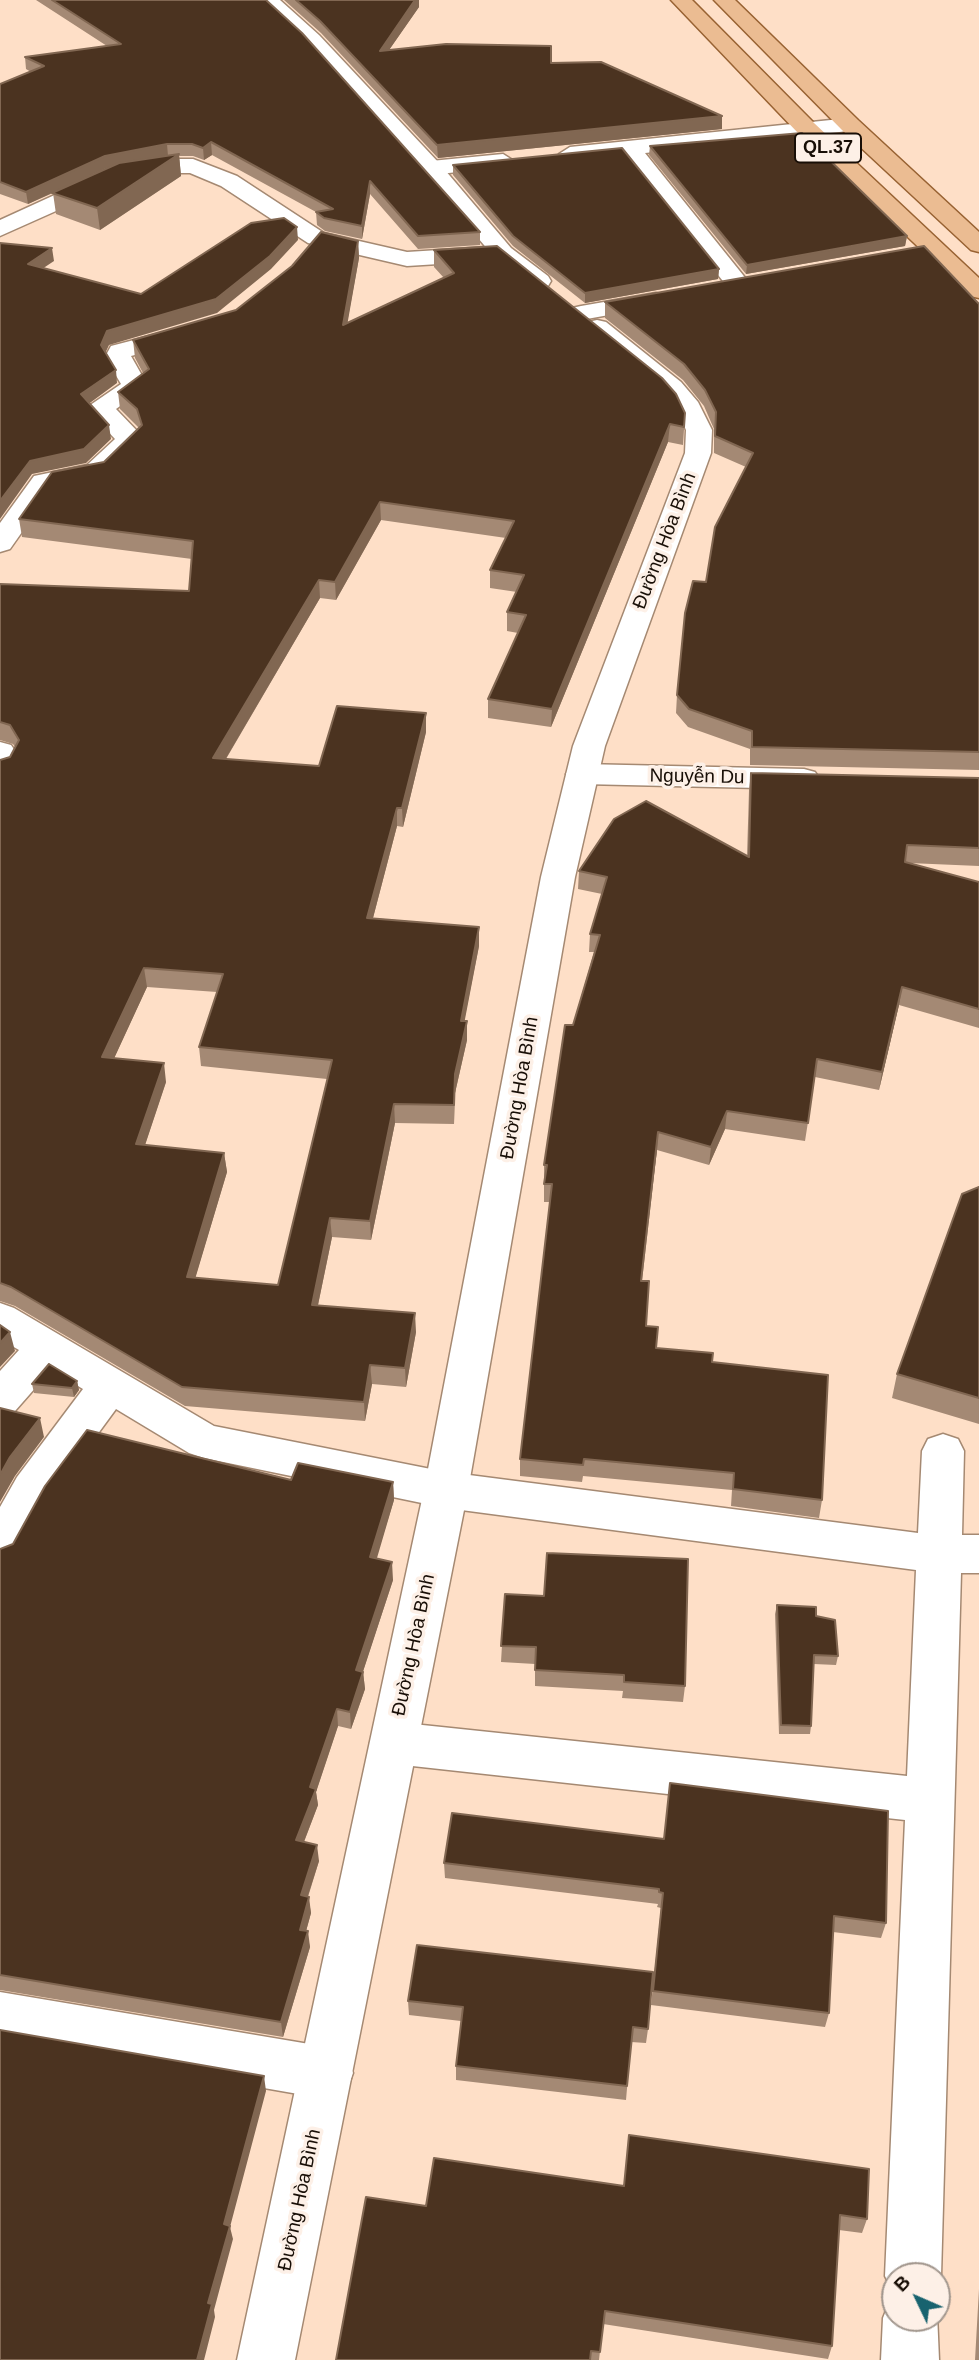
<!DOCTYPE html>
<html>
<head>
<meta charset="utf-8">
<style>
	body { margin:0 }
	#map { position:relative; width:979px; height:2360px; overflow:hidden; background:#fedfc7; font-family:Arial,sans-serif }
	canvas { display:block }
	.north { position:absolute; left:881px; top:2262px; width:70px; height:70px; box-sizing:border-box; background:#fdf0e7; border:2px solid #a1968d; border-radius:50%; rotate:314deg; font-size:19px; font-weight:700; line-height:28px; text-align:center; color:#180e06 }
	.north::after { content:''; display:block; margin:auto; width:24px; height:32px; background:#18636f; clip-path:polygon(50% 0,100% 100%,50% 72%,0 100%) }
</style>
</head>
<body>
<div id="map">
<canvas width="979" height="2360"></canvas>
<div class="north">B</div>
</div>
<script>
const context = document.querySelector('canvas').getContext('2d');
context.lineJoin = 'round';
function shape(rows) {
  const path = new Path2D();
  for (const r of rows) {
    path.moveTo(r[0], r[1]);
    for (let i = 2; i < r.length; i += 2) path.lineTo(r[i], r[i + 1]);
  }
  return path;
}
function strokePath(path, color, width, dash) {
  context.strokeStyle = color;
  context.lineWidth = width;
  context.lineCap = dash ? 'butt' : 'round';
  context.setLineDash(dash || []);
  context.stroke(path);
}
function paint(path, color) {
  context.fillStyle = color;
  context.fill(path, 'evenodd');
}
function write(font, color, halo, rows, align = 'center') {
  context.font = font + ' Arial,sans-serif';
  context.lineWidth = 7;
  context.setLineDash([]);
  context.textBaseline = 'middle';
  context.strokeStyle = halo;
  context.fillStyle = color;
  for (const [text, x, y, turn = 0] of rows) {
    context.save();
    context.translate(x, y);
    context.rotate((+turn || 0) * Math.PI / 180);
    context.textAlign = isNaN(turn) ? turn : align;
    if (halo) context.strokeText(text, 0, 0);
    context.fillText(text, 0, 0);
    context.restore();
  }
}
const street = shape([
	[850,118,861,125,858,130,645,153,751,285,748,290,739,292,730,290,623,155,570,161,559,154,570,147,850,118],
	[503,154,514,161,511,166,431,175,420,168,431,161,503,154],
	[168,159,193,159,237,176,324,233,407,252,487,247,495,249,499,254,495,259,487,261,407,266,308,243,221,186,190,173,168,173,121,182,0,236,0,220,107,171,168,159],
	[656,293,665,295,668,300,665,305,581,320,572,318,569,313,572,308,581,306,656,293],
	[184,327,193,330,197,335,193,340,131,356,148,386,116,409,141,435,142,441,138,447,106,477,53,488,10,549,0,552,0,523,34,476,87,465,115,439,86,408,121,384,105,357,111,346,184,327],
	[0,742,11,745,20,758,11,775,0,778,0,742],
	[582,764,804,769,815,772,820,779,815,786,804,789,582,784,571,781,566,774,571,767,582,764],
	[0,1303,14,1308,214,1426,446,1472,918,1533,922,1451,928,1439,943,1434,958,1439,964,1451,962,1535,979,1535,979,1573,961,1573,941,2276,937,2285,937,2276,895,2276,895,2318,937,2318,937,2313,939,2360,881,2360,883,2318,891,2298,895,2296,885,2276,905,1820,394,1764,377,1758,370,1743,377,1728,394,1722,907,1776,916,1570,446,1508,204,1458,189,1453,116,1409,47,1503,16,1561,0,1567,0,1507,17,1477,83,1389,51,1370,15,1411,0,1416,0,1371,19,1350,0,1339,0,1303],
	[0,1992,327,2047,346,2054,353,2073,346,2092,327,2099,0,2042,0,1992]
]);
const secondary = shape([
	[258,0,280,0,319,35,439,163,511,248,548,276,551,281,548,286,530,286,495,258,423,173,305,43,258,0],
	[597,320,606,322,681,382,698,402,712,430,711,453,605,746,575,877,468,1490,295,2360,237,2360,424,1490,541,877,573,746,685,453,686,430,677,410,663,394,588,332,585,327,588,322,597,320]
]);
const primary = shape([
	[671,0,692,0,814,123,979,278,979,298,970,296,798,133,671,0],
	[714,0,735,0,858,120,979,232,979,252,971,250,842,130,714,0]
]);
const wall = shape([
	[36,0,266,0,480,232,480,245,418,249,370,194,362,239,325,231,317,225,316,212,212,155,204,160,193,156,179,156,181,176,100,230,56,214,53,193,28,204,0,194,0,84,31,72,26,69,25,57,107,46],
	[284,0,419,0,419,7,389,50,551,63,722,116,722,129,438,158,321,33],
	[650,146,907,236,905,246,746,274,649,155],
	[453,165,719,269,718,279,585,303,513,246,453,175],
	[358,241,359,258,347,323,444,278,434,267,434,250,685,413,683,445,668,442,551,727,488,718,488,699,518,633,507,631,507,612,517,592,490,588,490,570,506,538,381,520,336,600,320,598,226,759,319,766,426,713,426,732,403,827,397,826,373,918,479,927,479,946,464,1021,467,1021,467,1040,455,1093,454,1124,395,1123,371,1240,332,1237,318,1305,416,1332,406,1387,372,1384,365,1421,185,1406,15,1306,0,1301,0,760,10,757,15,747,13,744,0,740,0,584,189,591,192,559,22,537,19,519,104,462,139,428,120,409,118,392,143,373,135,358,133,340,236,310],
	[147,987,217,992,199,1047,201,1066,327,1079,278,1285,195,1278,227,1172,224,1153,145,1145,166,1082,114,1058],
	[605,302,979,304,979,770,750,765,750,749,688,727,676,713,677,695,706,582,746,467,714,453,714,429,704,406,683,380,605,318],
	[751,773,979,778,979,866,909,863,979,882,979,1028,899,1005,879,1090,815,1077,805,1141,725,1129,709,1165,657,1150,642,1281,646,1326,656,1348,712,1362,822,1500,819,1518,731,1506,732,1490,583,1476,582,1482,520,1476,520,1459,550,1202,544,1202,544,1165,573,1025,594,952,589,952,590,934,602,894,578,889,579,871,747,856,749,790],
	[979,1187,979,1424,892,1398,897,1374],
	[77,1381,79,1390,74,1397,34,1393,32,1384],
	[291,1480,393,1482,394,1500,376,1558,393,1580,363,1671,365,1689,351,1729,338,1726,316,1792,318,1805,304,1842,319,1861,308,1897,311,1913,306,1931,310,1947,283,2037,0,1990,0,1549],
	[505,1594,685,1686,683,1702,622,1698,623,1691,535,1686,535,1664,501,1662],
	[777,1605,816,1616,838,1656,836,1665,814,1664,811,1726,810,1734,779,1734,775,1614],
	[452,1813,886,1923,881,1938,833,1932,829,2013,825,2027,651,2005,661,1908,657,1907,658,1904,445,1878,444,1863],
	[408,2001,648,2029,646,2043,631,2042,626,2100,456,2080,456,2066,461,2021,409,2015],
	[624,2186,867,2219,862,2233,839,2230,832,2346,828,2359,603,2324,599,2360,336,2360,426,2206],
	[979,2289,979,2360,975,2360]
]);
const shadedWall = shape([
	[415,0,419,0,419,7,380,63,380,51],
	[722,116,722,129,438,158,437,145],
	[211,142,212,155,204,160,203,148],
	[167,144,168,156,106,168,28,204,26,192,105,156],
	[179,154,181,176,100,230,97,208],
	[370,181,370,194,362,239,362,226],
	[297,227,298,240,271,269,217,313,109,345,103,358,101,345,107,331],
	[907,236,905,246,746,274,747,265],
	[358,241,359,258,344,343,343,325],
	[52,248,54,261,30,277,28,264],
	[719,269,718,279,585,303,585,293],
	[116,370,117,383,83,408,81,394],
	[670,424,668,442,551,727,552,709],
	[109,425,111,439,86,463,32,474,0,519,0,501,30,461],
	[380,502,381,520,336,600,335,582],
	[319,580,320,598,215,777,213,758],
	[426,713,426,732,403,827,402,808],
	[397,808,397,826,368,937,367,918],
	[479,927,479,946,461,1040,461,1021],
	[144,968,147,987,106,1076,102,1057],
	[902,987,899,1005,879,1090,882,1072],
	[467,1021,467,1040,455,1093,454,1124,455,1074],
	[164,1063,166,1082,139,1163,136,1144],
	[394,1104,395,1123,371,1240,370,1221],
	[727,1111,725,1129,709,1165,711,1147],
	[658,1132,657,1150,639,1298,641,1281],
	[224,1153,227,1172,190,1296,187,1277],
	[330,1218,332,1237,314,1324,312,1305],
	[415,1313,416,1332,406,1387,405,1368],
	[10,1332,15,1351,0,1367,0,1343],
	[370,1365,372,1384,365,1421,364,1402],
	[77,1381,79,1390,74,1397,72,1388],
	[40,1418,44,1437,15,1476,0,1502,0,1475,10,1457],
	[393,1482,394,1500,372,1575,370,1557],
	[392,1562,393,1580,358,1687,356,1670],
	[363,1672,365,1689,351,1729,350,1712],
	[337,1709,338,1726,316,1792,318,1805,298,1857,296,1840,310,1787],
	[317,1845,319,1861,303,1911,301,1895],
	[309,1897,311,1913,302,1946,300,1930],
	[308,1931,310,1947,283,2037,281,2022],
	[264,2076,266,2091,230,2227,233,2239,214,2310,215,2317,204,2360,197,2360,224,2224]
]);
const building = shape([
	[52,0,266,0,302,33,480,232,418,236,370,181,362,226,324,218,316,212,333,209,211,142,203,148,192,144,167,144,105,156,26,192,0,182,0,84,44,66,25,57,121,44,52,0],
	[296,0,415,0,380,51,446,44,551,46,551,63,601,62,722,116,437,145,320,21,296,0],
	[802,133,907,236,747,265,650,146,802,133],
	[622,148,719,269,585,293,513,236,453,165,622,148],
	[179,154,97,208,52,193,119,163,179,154],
	[284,218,297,227,270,256,216,299,107,331,101,345,116,370,81,394,109,425,84,449,30,461,0,501,0,243,52,248,28,264,141,294,251,223,284,218],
	[321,232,358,241,343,325,454,273,434,250,497,246,662,378,676,394,685,413,684,427,670,424,552,709,488,699,526,615,507,612,524,575,490,570,514,521,380,502,335,582,319,580,213,758,319,766,337,706,426,713,402,808,397,808,367,918,479,927,461,1021,467,1021,455,1074,454,1105,394,1104,370,1221,330,1218,312,1305,415,1313,405,1368,370,1365,364,1402,182,1387,11,1287,0,1283,0,760,10,757,19,740,10,725,0,722,0,584,189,591,193,541,19,519,52,472,104,462,142,425,137,409,118,392,149,369,133,340,236,310,292,266,321,232],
	[144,968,223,974,199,1047,332,1060,278,1285,187,1277,224,1153,136,1144,164,1063,102,1057,144,968],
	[924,246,979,304,979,752,752,747,752,731,689,709,677,695,685,613,693,581,706,582,715,527,753,453,715,436,716,412,705,390,684,364,605,302,924,246],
	[751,773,979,778,979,848,907,845,905,862,979,882,979,1009,902,987,882,1072,817,1059,808,1123,727,1111,711,1147,658,1132,641,1281,649,1281,646,1326,658,1327,656,1348,713,1353,712,1362,828,1375,822,1500,733,1489,734,1473,584,1459,583,1465,520,1459,552,1184,544,1184,547,1165,544,1165,565,1025,573,1025,600,935,590,934,607,877,579,871,614,819,646,801,749,857,751,773],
	[979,1187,979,1398,897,1374,962,1194,979,1187],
	[0,1325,10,1332,0,1343,0,1325],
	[49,1364,77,1381,72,1388,32,1384,49,1364],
	[0,1408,40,1418,10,1457,0,1475,0,1408],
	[87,1430,291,1480,298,1463,393,1482,370,1557,392,1562,356,1670,363,1672,350,1712,337,1709,310,1787,316,1789,296,1840,317,1845,301,1895,309,1897,300,1930,308,1931,281,2022,0,1975,0,1549,13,1544,45,1486,87,1430],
	[547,1553,688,1559,685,1686,624,1682,624,1675,535,1670,536,1647,501,1646,505,1594,544,1596,547,1553],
	[777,1605,816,1607,816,1616,835,1620,838,1656,814,1655,811,1726,781,1725,777,1605],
	[670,1783,888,1811,886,1923,834,1916,829,2013,653,1991,663,1893,659,1892,659,1889,444,1863,452,1813,664,1839,670,1783],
	[417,1945,653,1972,648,2029,633,2027,627,2086,456,2066,463,2007,408,2001,417,1945],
	[0,2030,264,2076,224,2224,230,2226,208,2303,212,2304,197,2360,0,2360,0,2030],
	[629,2135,869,2169,867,2219,840,2215,832,2346,605,2311,600,2352,591,2351,590,2360,336,2360,366,2197,426,2206,434,2158,624,2186,629,2135]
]);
const shields = [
	[828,148,66]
];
const shieldNames = [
	["QL.37",828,148]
];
const streetNames = [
	["Đường Hòa Bình",665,541,-69],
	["Nguyễn Du",697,777,1],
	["Đường Hòa Bình",520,1088,-80],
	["Đường Hòa Bình",414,1645,-78],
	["Đường Hòa Bình",300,2200,-78]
];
strokePath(street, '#a58972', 3);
strokePath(secondary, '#a58972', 3);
strokePath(primary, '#986232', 3);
paint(street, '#fff');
paint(secondary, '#fff');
paint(primary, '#ebbc92');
paint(wall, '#a48974');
paint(shadedWall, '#816752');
paint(building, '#4b3320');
strokePath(building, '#816752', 2);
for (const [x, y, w] of shields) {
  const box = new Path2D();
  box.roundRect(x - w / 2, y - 14.5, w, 29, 5);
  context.fillStyle = '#fdf0e7';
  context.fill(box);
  strokePath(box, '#180e06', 2);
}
write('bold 18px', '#180e06', null, shieldNames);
write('19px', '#180e06', '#fdf0e7', streetNames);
</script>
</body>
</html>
